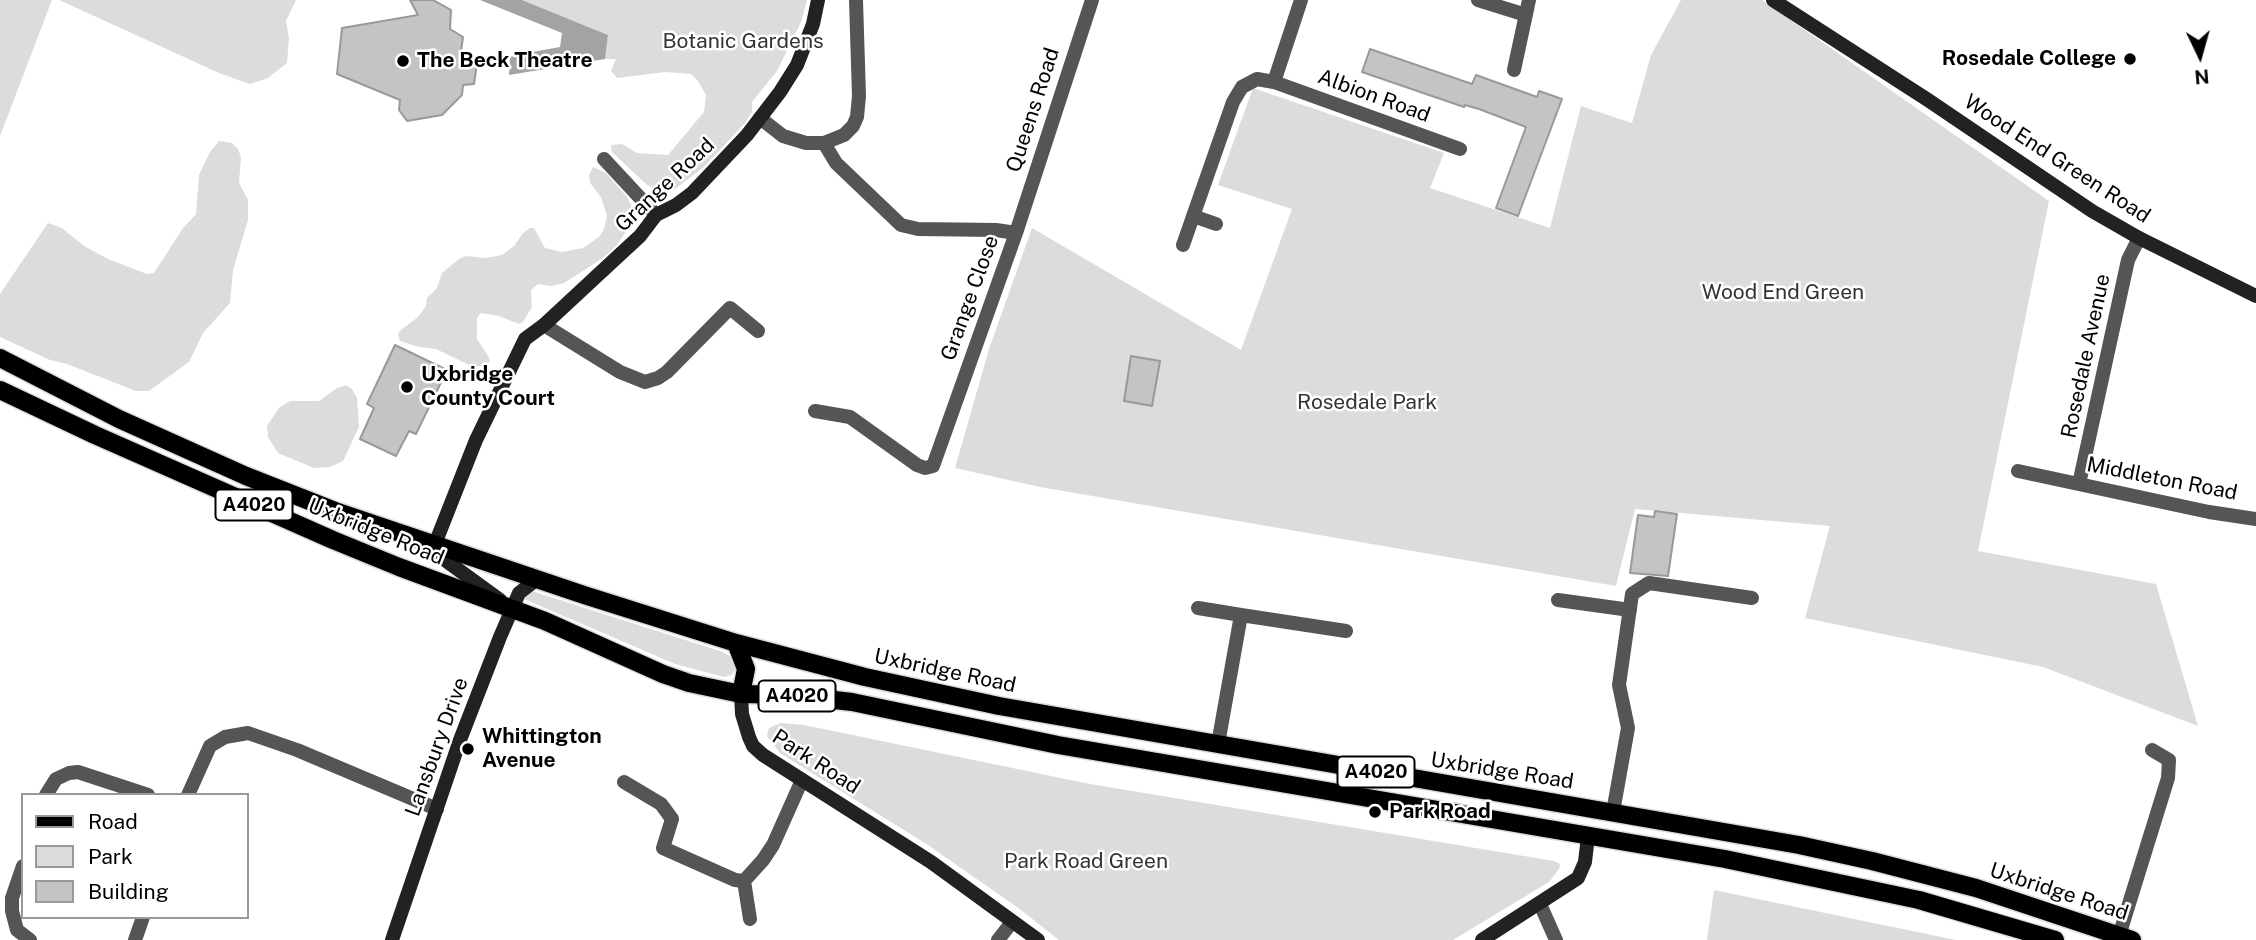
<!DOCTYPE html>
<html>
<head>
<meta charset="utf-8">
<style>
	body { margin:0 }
	#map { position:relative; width:2256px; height:940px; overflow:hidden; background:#fff; font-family:"Public Sans",sans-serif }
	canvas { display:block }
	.legend { position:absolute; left:21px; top:793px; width:228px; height:126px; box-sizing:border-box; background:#fff; border:2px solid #999; margin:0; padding:9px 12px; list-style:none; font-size:21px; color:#000 }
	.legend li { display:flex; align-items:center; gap:14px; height:35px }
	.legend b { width:35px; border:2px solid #999 }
	.north { position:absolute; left:2165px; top:21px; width:70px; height:70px; -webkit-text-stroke:5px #fff; paint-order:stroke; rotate:175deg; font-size:19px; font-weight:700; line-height:28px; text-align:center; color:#000 }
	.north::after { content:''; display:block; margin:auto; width:24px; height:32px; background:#000; clip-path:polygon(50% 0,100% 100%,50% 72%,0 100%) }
</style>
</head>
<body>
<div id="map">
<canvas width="2256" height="940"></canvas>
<ul class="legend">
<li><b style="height:9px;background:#000"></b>Road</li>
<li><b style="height:19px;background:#dcdcdc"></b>Park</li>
<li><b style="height:19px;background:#c4c4c4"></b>Building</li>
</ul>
<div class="north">N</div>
</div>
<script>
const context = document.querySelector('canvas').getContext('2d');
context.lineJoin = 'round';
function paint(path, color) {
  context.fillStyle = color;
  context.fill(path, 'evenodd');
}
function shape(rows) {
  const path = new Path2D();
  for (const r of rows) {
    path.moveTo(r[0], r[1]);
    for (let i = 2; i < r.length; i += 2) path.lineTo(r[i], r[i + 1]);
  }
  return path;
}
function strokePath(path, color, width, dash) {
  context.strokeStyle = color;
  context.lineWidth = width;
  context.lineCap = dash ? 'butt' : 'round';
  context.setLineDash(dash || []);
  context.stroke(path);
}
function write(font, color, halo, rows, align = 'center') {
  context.font = font + ' "Public Sans",sans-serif';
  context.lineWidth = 5;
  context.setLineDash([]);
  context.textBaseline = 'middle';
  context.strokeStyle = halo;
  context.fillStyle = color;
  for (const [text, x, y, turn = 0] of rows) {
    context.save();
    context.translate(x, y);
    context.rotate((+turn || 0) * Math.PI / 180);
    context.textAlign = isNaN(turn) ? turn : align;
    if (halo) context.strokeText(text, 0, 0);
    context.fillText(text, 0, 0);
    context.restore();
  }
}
const green = shape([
	[0,0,52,0,0,136],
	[59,0,296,0,286,21,289,38,287,63,268,78,250,84,219,73],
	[522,0,807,0,801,22,777,71,752,102,752,112,745,123,704,167,675,189,664,193,647,185,612,152,611,145,622,144,637,153,668,155,704,112,706,95,698,81,691,74,665,72,617,78,611,71,616,59,605,59,608,35],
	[1681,0,1762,0,2049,201,1978,551,2156,584,2198,726,2043,667,1805,618,1830,526,1635,509,1616,586,1040,487,955,468,989,349,1032,228,1241,350,1292,209,1218,185,1253,88,1444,153,1430,188,1550,228,1581,106,1632,123,1651,55],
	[219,141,232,143,238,149,241,157,239,183,248,200,248,220,233,270,230,303,203,333,189,362,149,391,136,391,67,364,50,360,0,337,0,294,48,223,62,228,84,246,108,259,147,274,154,273,183,228,196,214,199,175,210,152],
	[593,167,606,173,627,197,635,213,633,221,617,245,603,258,564,283,551,286,538,284,531,290,532,307,523,322,519,324,499,316,481,313,477,318,477,339,488,356,490,361,487,365,473,367,436,349,419,347,400,341,398,334,401,330,418,317,426,306,427,298,437,288,442,273,459,259,466,256,486,258,502,255,514,246,523,233,530,228,534,228,545,248,562,252,583,248,599,237,604,229,607,216,601,197,590,183,589,175],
	[346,385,352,389,357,398,359,427,343,461,330,467,314,468,278,453,268,437,267,426,279,408,290,401,319,401,337,388],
	[532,591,723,652,734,659,736,668,732,675,724,677,675,664,524,599,524,593],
	[781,723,804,725,1090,784,1554,861,1560,864,1559,869,1549,882,1453,940,1059,940,1021,910,928,845,780,753,767,736,769,728],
	[1714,890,1956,940,1707,940]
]);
const water = shape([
	[480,0,522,0,608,35,605,59,509,75,510,56,560,47,562,33]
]);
const building = shape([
	[410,0,433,0,451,10,450,29,463,37,460,58,477,63,474,84,463,85,462,95,442,115,407,121,399,110,400,100,337,74,342,28,418,15,410,0],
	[1370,49,1472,84,1476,75,1537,97,1539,91,1562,99,1518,216,1496,208,1526,127,1479,109,1465,105,1464,107,1362,72,1370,49],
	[395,345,447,370,416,434,409,431,396,456,360,439,374,408,367,404,395,345],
	[1131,356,1160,361,1152,406,1124,401,1131,356],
	[1655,511,1677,514,1668,576,1630,573,1638,515,1654,517,1655,511]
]);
const street = shape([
	[1478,0,1526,15],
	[1514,70,1529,0],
	[1274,82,1301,0],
	[760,118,783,136,806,143,824,143,844,135,853,126,857,117,859,96,856,0],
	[824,143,836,163,901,225,918,229,996,230,1016,233],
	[604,159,656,215],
	[1193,216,1216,224],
	[1183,245,1233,102,1242,87,1257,79,1274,82,1460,149],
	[544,325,620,372,645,382,658,378,667,372,730,308,758,331],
	[815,411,850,417,917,465,925,468,933,466,1016,233,1092,0],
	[2018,471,2209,512,2256,519],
	[2079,484,2128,260,2139,238],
	[1558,600,1630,610],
	[1198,608,1241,615],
	[1218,744,1241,615,1346,631],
	[624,782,661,804,672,819,663,848,735,880,744,881],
	[46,795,56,779,69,773,78,772,148,795],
	[188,795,210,746,225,737,248,733,297,750,437,809],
	[1613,812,1628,728,1619,685,1632,594,1649,583,1752,598],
	[23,866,12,898,12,911,17,930,30,940],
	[1540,904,1556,940],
	[750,919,744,881,763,860,773,845,802,780],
	[2119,936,2168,778,2169,760,2152,750],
	[135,940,143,917],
	[998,940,1012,922]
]);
const secondary = shape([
	[1773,0,1928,100,2092,211,2139,238,2256,296],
	[500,600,445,560,435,544,476,440,525,339,544,325,614,260,640,236,656,215,676,205,692,193,747,135,780,92,797,65,813,24,818,0],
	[741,694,742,714,749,737,753,746,763,755,931,862,1038,940],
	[392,940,460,740,500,637,519,593,537,579],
	[1482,940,1578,878,1585,862,1588,836]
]);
const primary = shape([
	[0,358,119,419,246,476,335,511,584,595,736,643,865,677,999,706,1799,845,1872,861,1976,888,2132,940],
	[0,390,95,435,333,540,399,567,545,621,663,674,689,683,741,694,791,695,852,702,1058,745,1725,859,1919,900,2055,940],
	[736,643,746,669,741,694]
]);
const markers = [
	[2130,59,7,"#000"],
	[403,61,7,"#000"],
	[407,387,7,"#000"],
	[468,749,7,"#000"],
	[1375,812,7,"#000"]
];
const shields = [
	[254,505,77],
	[797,696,77],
	[1376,772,77]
];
const shieldNames = [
	["A4020",254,505],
	["A4020",797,696],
	["A4020",1376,772]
];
const parkNames = [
	["Botanic Gardens",743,42],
	["Wood End Green",1783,293],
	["Rosedale Park",1367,403],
	["Park Road Green",1086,862]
];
const poiNames = [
	["Rosedale College",2116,59,"right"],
	["The Beck Theatre",417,61],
	["Uxbridge",421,375],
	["County Court",421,399],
	["Whittington",482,737],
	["Avenue",482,761],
	["Park Road",1389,812]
];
const streetNames = [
	["Albion Road",1374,96,20],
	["Queens Road",1033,110,-72],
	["Wood End Green Road",2057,159,33],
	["Grange Road",665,185,-43],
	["Grange Close",970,298,-70],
	["Rosedale Avenue",2086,356,-78],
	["Middleton Road",2162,479,11],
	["Uxbridge Road",376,532,22],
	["Uxbridge Road",945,671,12],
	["Lansbury Drive",437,747,-70],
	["Park Road",816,762,33],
	["Uxbridge Road",1502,771,9],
	["Uxbridge Road",2059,892,18]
];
paint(green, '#dcdcdc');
paint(water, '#a3a3a3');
paint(building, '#c4c4c4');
strokePath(building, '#999', 2);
strokePath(primary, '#dbdbdb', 21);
strokePath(street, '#555', 14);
strokePath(secondary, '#222', 14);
strokePath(primary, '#000', 18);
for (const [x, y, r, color] of markers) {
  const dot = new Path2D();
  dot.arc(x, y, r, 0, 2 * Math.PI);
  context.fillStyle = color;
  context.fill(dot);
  strokePath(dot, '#fff', 2.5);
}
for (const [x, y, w] of shields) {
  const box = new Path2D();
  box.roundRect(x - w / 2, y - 15.5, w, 31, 5);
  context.fillStyle = '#fff';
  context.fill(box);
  strokePath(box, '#000', 2);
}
write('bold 19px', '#000', null, shieldNames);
write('21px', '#333', '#fff', parkNames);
write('bold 21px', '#000', '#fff', poiNames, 'left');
write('21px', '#000', '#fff', streetNames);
</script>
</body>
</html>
